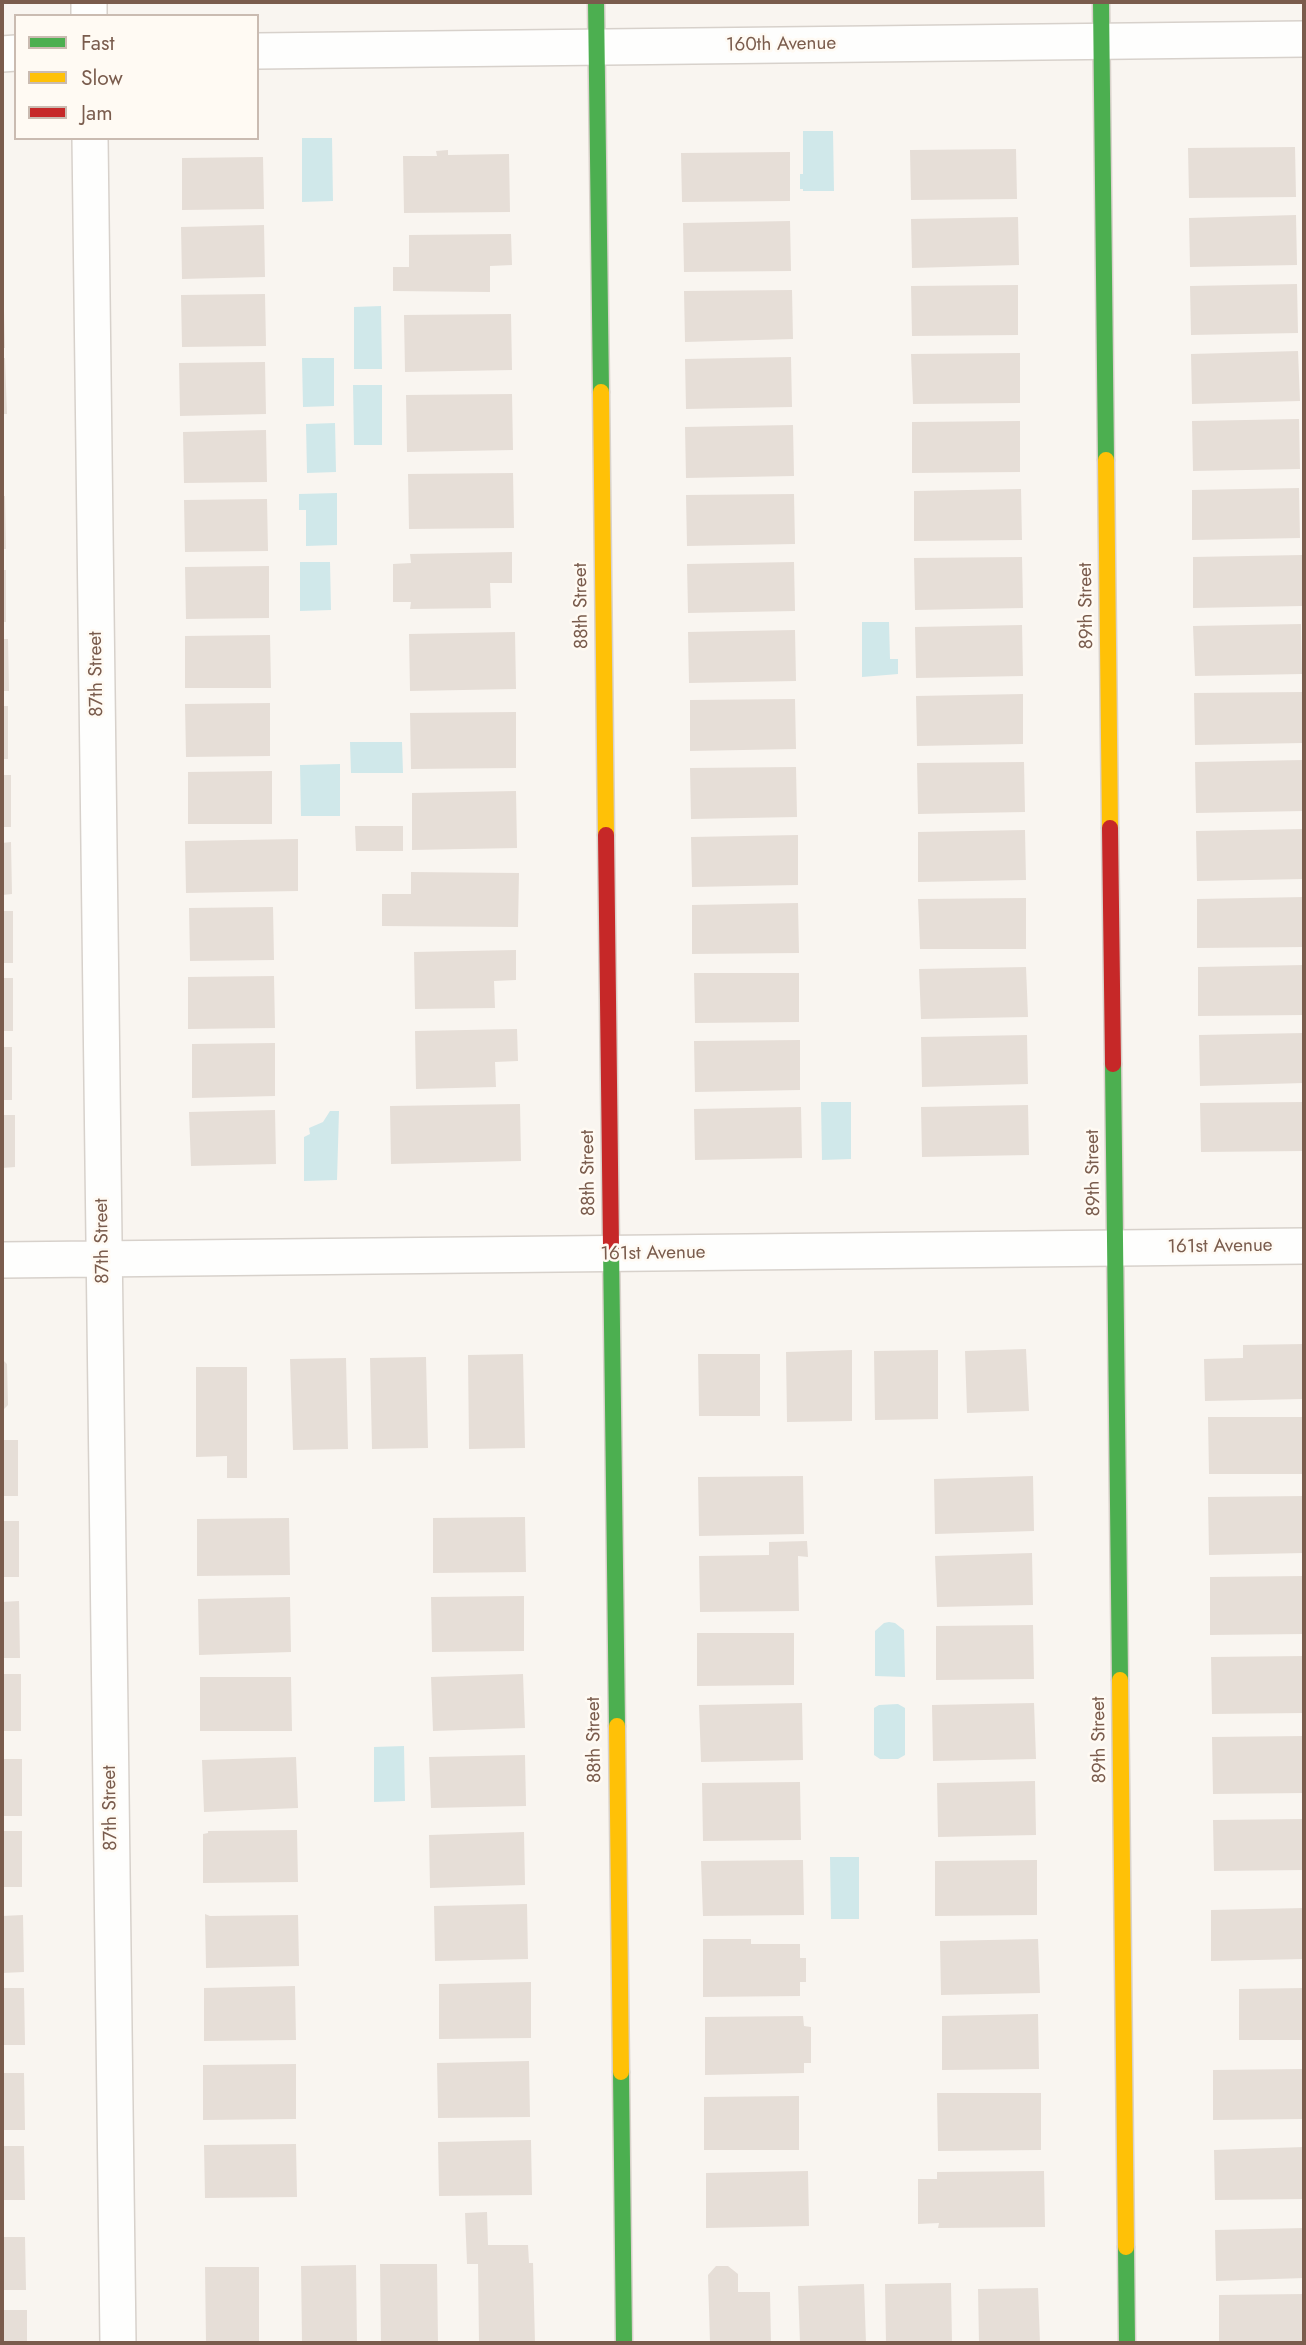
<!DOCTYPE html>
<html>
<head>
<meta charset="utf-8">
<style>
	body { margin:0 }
	#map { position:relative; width:1306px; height:2345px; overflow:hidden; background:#f9f5f0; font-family:Jost,sans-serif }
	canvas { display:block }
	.frame { position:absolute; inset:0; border:4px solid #7a5c4d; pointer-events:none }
	.legend { position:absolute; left:14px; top:14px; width:245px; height:126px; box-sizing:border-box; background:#fffaf3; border:2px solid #cabbb1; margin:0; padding:9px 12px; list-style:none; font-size:21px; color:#7a5c4d }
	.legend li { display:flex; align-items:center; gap:14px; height:35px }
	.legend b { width:35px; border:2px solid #cabbb1 }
</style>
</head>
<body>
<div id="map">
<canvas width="1306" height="2345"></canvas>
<div class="frame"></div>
<ul class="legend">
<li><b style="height:9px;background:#4caf50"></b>Fast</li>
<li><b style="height:9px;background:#ffc107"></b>Slow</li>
<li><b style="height:9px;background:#c62828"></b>Jam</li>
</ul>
</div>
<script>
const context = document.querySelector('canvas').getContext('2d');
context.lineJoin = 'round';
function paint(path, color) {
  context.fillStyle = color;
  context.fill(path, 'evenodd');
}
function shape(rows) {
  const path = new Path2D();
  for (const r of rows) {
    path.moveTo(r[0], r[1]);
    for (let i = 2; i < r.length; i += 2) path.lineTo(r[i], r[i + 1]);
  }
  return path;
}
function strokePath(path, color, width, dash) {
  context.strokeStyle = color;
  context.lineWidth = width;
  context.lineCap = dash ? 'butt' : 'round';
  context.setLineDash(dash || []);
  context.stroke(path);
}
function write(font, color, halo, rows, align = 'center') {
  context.font = font + ' Jost,sans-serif';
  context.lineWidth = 5;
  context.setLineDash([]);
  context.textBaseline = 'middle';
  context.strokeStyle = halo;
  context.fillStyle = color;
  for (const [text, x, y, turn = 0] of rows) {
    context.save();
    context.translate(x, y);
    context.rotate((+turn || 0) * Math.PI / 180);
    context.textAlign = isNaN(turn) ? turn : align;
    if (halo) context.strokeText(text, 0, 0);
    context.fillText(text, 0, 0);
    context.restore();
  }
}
const water = shape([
	[803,131,833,131,834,191,803,191,803,189,800,189,800,174,803,174],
	[302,138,332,138,333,201,302,202],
	[381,306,382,369,354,369,354,307],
	[302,358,334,358,334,406,303,407],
	[353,385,382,385,382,445,354,445],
	[335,423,336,472,307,473,306,424],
	[337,493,337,545,306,546,306,510,299,510,299,494],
	[300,562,330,562,331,610,300,611],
	[862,622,889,622,890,659,898,659,898,674,862,677],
	[350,742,402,742,403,773,351,773],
	[340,764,340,816,301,816,300,765],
	[821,1102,851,1102,851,1159,822,1160],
	[330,1111,339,1111,337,1180,304,1181,304,1137,310,1134,309,1128,323,1122],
	[889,1622,895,1623,904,1630,905,1677,875,1676,875,1631,884,1623],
	[898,1704,905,1708,905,1755,898,1759,880,1759,874,1755,874,1708,879,1705],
	[404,1746,405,1801,374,1802,374,1747],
	[830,1857,859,1857,859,1919,831,1919]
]);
const building = shape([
	[1295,147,1296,197,1189,198,1188,148],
	[1016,149,1017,199,911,200,910,150],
	[448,150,448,155,509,154,510,212,404,213,403,156,437,156,436,151],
	[790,152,790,201,682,202,681,153],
	[263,157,264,209,182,210,182,158],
	[1296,215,1297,265,1190,267,1189,218],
	[1018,217,1019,265,912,268,911,219],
	[790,221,791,271,684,272,683,223],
	[264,225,265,277,182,279,181,227],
	[511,234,512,265,490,266,490,292,393,291,393,267,409,267,409,235],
	[1297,284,1298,333,1191,335,1190,286],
	[1018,285,1018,335,912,336,911,286],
	[792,290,793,339,685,342,684,291],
	[265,294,266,346,182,347,181,295],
	[2,311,4,311,5,348,2,348],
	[511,314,512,370,405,372,404,315],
	[1298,351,1300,401,1192,404,1191,354],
	[1020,353,1020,403,913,404,911,354],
	[791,357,792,407,686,409,685,359],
	[2,358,5,358,7,414,2,414],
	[265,362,266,414,180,416,179,363],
	[512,394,513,450,407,452,406,395],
	[1299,419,1300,469,1193,471,1192,421],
	[1020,421,1020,472,912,473,912,422],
	[793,425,794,476,686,478,685,427],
	[266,430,267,482,184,483,183,432],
	[513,473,514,528,409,529,408,474],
	[1299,488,1300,538,1192,540,1192,490],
	[1021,489,1022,540,914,541,914,491],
	[794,494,795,544,687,546,686,495],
	[2,496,5,496,6,549,2,549],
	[267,499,268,551,185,552,184,500],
	[512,552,512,583,490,583,491,608,410,609,411,602,393,602,393,564,411,563,410,554],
	[1302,555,1302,606,1193,608,1193,557],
	[1022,557,1023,608,915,610,914,558],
	[794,562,795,611,688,613,687,564],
	[269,566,269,618,186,619,185,567],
	[2,570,6,570,6,622,2,622],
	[1301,624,1302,674,1195,676,1193,626],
	[1022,625,1023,676,916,678,915,627],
	[795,630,796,681,689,683,688,632],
	[515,632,516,689,410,691,409,634],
	[270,635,271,688,185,688,185,636],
	[2,639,8,639,9,691,2,691],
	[1303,692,1303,743,1195,745,1194,693],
	[1023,694,1023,744,917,746,916,696],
	[795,699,796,749,690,751,690,700],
	[270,703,270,756,186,757,185,704],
	[2,706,8,706,8,759,2,759],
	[516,712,516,768,411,769,410,713],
	[1303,760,1304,811,1196,813,1195,762],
	[1024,762,1025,812,918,814,917,763],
	[796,767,797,817,691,819,690,768],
	[272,771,272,824,188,824,188,772],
	[2,775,11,775,11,827,2,827],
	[516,791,517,848,412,850,412,793],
	[355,826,403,826,403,851,356,851],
	[1304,829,1304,879,1197,881,1196,831],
	[1025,830,1026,880,918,882,918,832],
	[798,835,798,885,692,887,691,837],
	[298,839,298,891,186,893,185,841],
	[11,842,12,894,2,895,2,843],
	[411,872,519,873,518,927,382,926,382,894,411,894],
	[1304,897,1304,947,1197,948,1197,899],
	[1026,898,1026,949,920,949,918,899],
	[798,903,799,953,692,954,692,905],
	[273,907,274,960,190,961,189,908],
	[2,911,13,911,13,963,2,963],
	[516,950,516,980,494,981,495,1008,415,1009,414,952],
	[1304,965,1304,1015,1198,1016,1198,967],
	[1026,967,1028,1017,921,1019,919,969],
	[694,973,799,973,799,1022,695,1023],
	[274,976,275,1028,188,1029,188,977],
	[2,978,13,978,13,1031,2,1031],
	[517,1029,518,1061,495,1062,496,1087,416,1089,415,1031],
	[1304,1033,1304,1083,1200,1086,1199,1035],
	[1027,1035,1028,1084,922,1087,921,1037],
	[800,1040,800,1090,695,1092,694,1041],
	[275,1043,275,1096,192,1098,192,1044],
	[2,1047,12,1047,12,1100,2,1100],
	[1304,1102,1304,1151,1201,1152,1200,1103],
	[520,1104,521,1161,391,1164,390,1106],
	[1028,1105,1029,1155,922,1157,921,1107],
	[801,1107,802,1158,695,1160,694,1109],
	[275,1110,276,1164,191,1166,189,1112],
	[2,1115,15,1115,15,1167,2,1168],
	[1304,1344,1304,1399,1205,1401,1204,1359,1243,1358,1243,1345],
	[1026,1349,1029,1411,967,1413,965,1351],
	[852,1350,852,1421,787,1422,786,1352],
	[938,1350,938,1419,875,1420,874,1351],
	[523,1354,525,1448,469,1449,468,1355],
	[698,1354,760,1354,760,1416,699,1416],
	[426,1357,428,1448,372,1449,370,1358],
	[346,1358,348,1449,293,1450,290,1359],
	[2,1359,7,1364,8,1405,2,1411],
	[196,1367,247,1367,247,1478,227,1478,227,1456,196,1457],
	[1208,1417,1304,1417,1304,1474,1209,1474],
	[2,1440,18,1440,18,1496,2,1496],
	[803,1476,804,1534,699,1536,698,1477],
	[1033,1476,1034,1531,935,1534,934,1479],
	[1304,1496,1304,1553,1209,1555,1208,1497],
	[525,1517,526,1572,433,1573,433,1518],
	[289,1518,290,1575,197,1576,197,1519],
	[2,1521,19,1521,19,1577,2,1577],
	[807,1541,808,1557,798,1556,799,1611,700,1612,699,1556,769,1555,769,1542],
	[1032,1553,1033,1605,937,1607,935,1556],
	[1304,1576,1304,1634,1210,1635,1210,1577],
	[524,1596,524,1651,432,1652,431,1597],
	[290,1597,291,1652,199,1655,198,1599],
	[19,1601,20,1658,2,1658,2,1602],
	[1033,1625,1034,1679,936,1680,936,1626],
	[697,1633,794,1633,794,1685,697,1686],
	[1304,1656,1304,1713,1212,1714,1211,1657],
	[2,1674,21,1674,21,1731,2,1731],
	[523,1674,525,1728,433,1731,431,1677],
	[200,1677,291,1677,292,1731,200,1731],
	[802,1703,803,1760,701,1762,699,1705],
	[1034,1703,1036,1759,933,1761,932,1705],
	[1304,1736,1304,1793,1213,1794,1212,1737],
	[525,1755,526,1806,431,1808,429,1757],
	[296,1757,298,1808,204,1812,202,1760],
	[2,1759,22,1759,22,1816,2,1816],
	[1035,1781,1036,1835,938,1837,937,1783],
	[800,1782,801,1840,703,1841,702,1783],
	[1304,1819,1304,1870,1214,1871,1213,1820],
	[297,1830,298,1882,203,1883,203,1834,208,1833,208,1831],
	[2,1831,22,1831,22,1887,2,1887],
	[524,1832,525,1885,430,1888,429,1835],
	[803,1860,804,1915,703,1916,701,1861],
	[1037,1860,1037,1915,935,1916,935,1861],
	[527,1904,528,1959,435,1961,434,1906],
	[1304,1908,1304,1959,1211,1961,1211,1910],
	[205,1914,210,1916,298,1915,299,1966,206,1968],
	[23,1915,24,1972,2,1973,2,1916],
	[703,1939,751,1939,751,1944,800,1944,800,1958,806,1958,806,1982,800,1982,800,1996,703,1997],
	[1038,1939,1040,1993,941,1995,940,1941],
	[531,1982,531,2038,439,2039,439,1984],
	[295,1986,296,2040,204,2041,204,1988],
	[2,1988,24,1988,25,2045,2,2045],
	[1304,1988,1304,2040,1239,2040,1239,1989],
	[1038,2014,1039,2069,942,2070,942,2016],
	[803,2016,804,2026,811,2027,811,2063,804,2063,804,2073,705,2075,705,2017],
	[529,2061,530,2117,438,2118,437,2063],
	[296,2064,296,2119,203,2120,203,2065],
	[1304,2069,1304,2119,1213,2120,1213,2070],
	[2,2073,24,2073,25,2130,2,2130],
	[937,2093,1041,2093,1041,2150,938,2151],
	[799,2096,799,2150,704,2150,704,2097],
	[531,2140,532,2195,439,2196,438,2142],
	[296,2144,297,2197,205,2198,204,2145],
	[2,2146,24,2146,25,2200,2,2200],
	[1304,2147,1304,2199,1215,2200,1214,2150],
	[808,2171,809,2226,706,2228,706,2173],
	[1044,2171,1045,2227,938,2228,939,2223,918,2224,918,2179,937,2179,937,2172],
	[487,2212,488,2245,528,2245,529,2263,533,2263,535,2343,479,2343,478,2264,467,2264,465,2213],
	[1304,2228,1304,2278,1216,2281,1215,2230],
	[2,2237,25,2237,26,2290,2,2290],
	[380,2264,437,2264,438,2343,381,2343],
	[356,2265,357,2343,302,2343,301,2266],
	[716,2266,728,2266,738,2274,738,2292,770,2292,771,2343,710,2343,708,2275],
	[205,2267,259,2267,259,2343,206,2343],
	[951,2283,952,2343,886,2343,885,2284],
	[864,2284,866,2343,800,2343,798,2286],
	[1038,2288,1040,2343,979,2343,978,2289],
	[1304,2294,1304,2343,1219,2343,1219,2295],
	[2,2310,27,2310,27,2343,2,2343]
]);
const street = shape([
	[89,2,89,16],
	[257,51,1304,39],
	[2,54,16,53],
	[90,138,118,2343],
	[2,1260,1304,1246]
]);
const fast = shape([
	[596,2,601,392],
	[1101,2,1106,460],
	[1113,1064,1120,1680],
	[611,1247,617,1726],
	[621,2072,624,2343],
	[1126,2247,1127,2343]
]);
const slow = shape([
	[601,392,606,835],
	[1106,460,1110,828],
	[1120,1680,1126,2247],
	[617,1726,621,2072]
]);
const jam = shape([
	[1110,828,1113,1064],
	[606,835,611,1247]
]);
const streetNames = [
	["160th Avenue",781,45,-1],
	["88th Street",582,606,-91],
	["89th Street",1087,606,-91],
	["87th Street",97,674,-91],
	["88th Street",589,1173,-91],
	["89th Street",1094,1173,-91],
	["87th Street",103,1241,-91],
	["161st Avenue",1220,1247,-1],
	["161st Avenue",653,1254,-1],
	["88th Street",595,1740,-91],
	["89th Street",1100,1740,-91],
	["87th Street",111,1808,-91]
];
paint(water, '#d0e8ea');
paint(building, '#e6ded7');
strokePath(street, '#d7d1cb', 38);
strokePath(fast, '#d9d2cb', 19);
strokePath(slow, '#d9d2cb', 19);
strokePath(jam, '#d9d2cb', 19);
strokePath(street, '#fefefd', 35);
strokePath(fast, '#4caf50', 16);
strokePath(slow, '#ffc107', 16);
strokePath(jam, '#c62828', 16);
write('19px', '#7a5c4d', '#fffaf3', streetNames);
</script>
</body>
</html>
